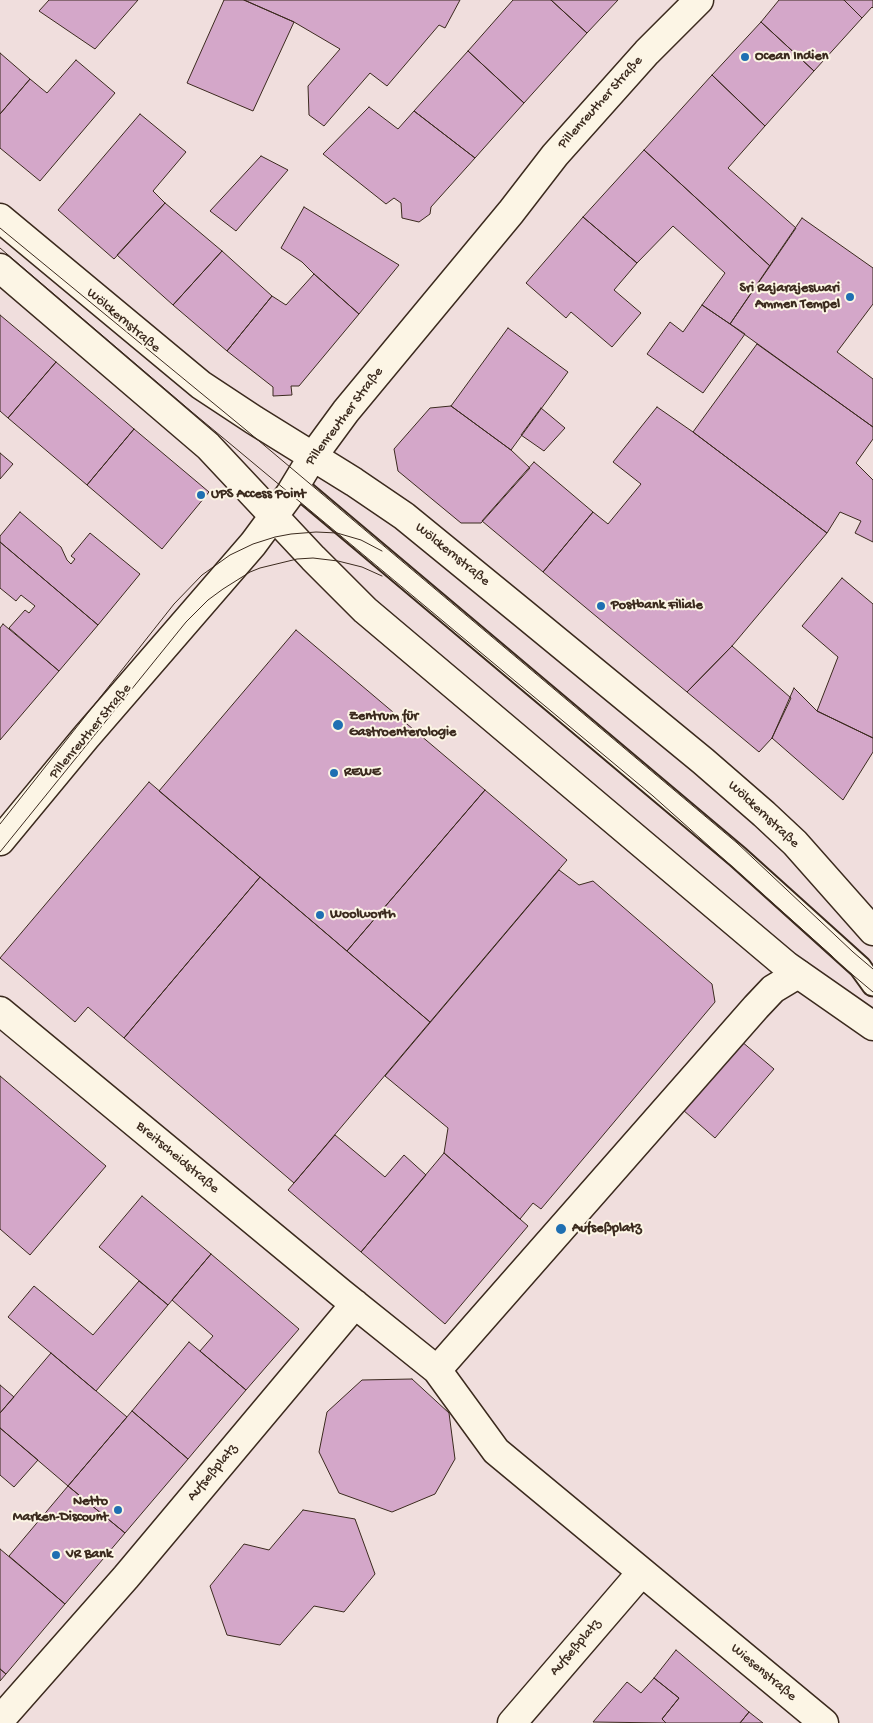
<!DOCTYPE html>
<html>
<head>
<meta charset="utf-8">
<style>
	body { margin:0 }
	canvas { display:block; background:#f0dedd }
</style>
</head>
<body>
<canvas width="873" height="1723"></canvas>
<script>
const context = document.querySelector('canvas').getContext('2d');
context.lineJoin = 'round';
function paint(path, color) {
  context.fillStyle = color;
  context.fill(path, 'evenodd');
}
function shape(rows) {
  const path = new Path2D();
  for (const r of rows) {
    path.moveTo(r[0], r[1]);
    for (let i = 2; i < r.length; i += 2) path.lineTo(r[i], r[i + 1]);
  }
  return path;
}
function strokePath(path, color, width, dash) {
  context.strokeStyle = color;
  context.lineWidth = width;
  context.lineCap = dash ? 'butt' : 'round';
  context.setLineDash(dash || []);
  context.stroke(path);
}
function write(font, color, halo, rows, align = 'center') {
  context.font = font + ' "Gochi Hand",sans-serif';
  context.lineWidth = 4;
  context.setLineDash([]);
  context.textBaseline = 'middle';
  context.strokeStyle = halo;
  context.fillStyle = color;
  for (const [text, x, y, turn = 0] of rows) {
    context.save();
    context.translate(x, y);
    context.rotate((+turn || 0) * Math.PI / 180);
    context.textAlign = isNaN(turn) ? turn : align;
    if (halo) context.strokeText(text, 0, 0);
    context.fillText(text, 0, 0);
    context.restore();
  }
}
const building = shape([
	[49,0,138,0,95,49,39,11,49,0],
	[224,0,244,0,294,22,253,111,187,83,224,0],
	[244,0,460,0,445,28,439,25,387,86,370,73,324,126,309,115,308,86,340,49,294,22,244,0],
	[513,0,551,0,587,33,524,103,468,51,513,0],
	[551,0,618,0,587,33,551,0],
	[779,0,844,0,862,18,814,71,761,22,779,0],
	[844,0,873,0,873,8,872,7,862,18,844,0],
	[761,22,814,71,765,126,712,75,761,22],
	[468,51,524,103,475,158,414,111,468,51],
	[0,53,30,79,0,114,0,53],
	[76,60,115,93,40,181,0,148,0,114,30,79,47,93,76,60],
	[712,75,765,126,728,168,796,228,770,266,644,150,712,75],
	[369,107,398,129,414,111,475,158,431,207,430,214,419,222,402,218,401,203,394,198,386,204,323,154,369,107],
	[140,114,186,152,153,191,165,203,114,259,58,210,140,114],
	[644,150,770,266,730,324,702,305,725,273,673,226,637,263,583,217,644,150],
	[261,156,288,170,236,231,210,211,261,156],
	[165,203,222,251,173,305,117,255,165,203],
	[304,207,399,265,359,314,314,274,302,262,281,248,304,207],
	[583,217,637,263,614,290,641,313,612,347,571,312,566,318,526,283,583,217],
	[802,218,873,268,873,304,837,352,873,379,873,427,730,324,802,218],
	[222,251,272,296,227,351,173,305,222,251],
	[314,274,359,314,299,386,291,386,292,395,273,396,273,387,227,351,272,296,286,305,314,274],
	[702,305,745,334,703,393,647,354,670,322,683,332,702,305],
	[0,315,56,362,8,418,0,411,0,315],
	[508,328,568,372,511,450,451,406,508,328],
	[757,344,873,427,873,439,856,463,873,480,873,542,855,533,861,521,840,512,827,533,693,432,757,344],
	[56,362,134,429,87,485,8,418,56,362],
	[451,406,511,450,530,468,481,523,461,523,398,471,394,449,430,408,451,406],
	[657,407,693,432,827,533,732,646,687,692,543,572,593,512,608,524,641,484,613,462,657,407],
	[541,408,565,428,544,451,521,435,541,408],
	[134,429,209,492,162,549,87,485,134,429],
	[0,453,13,464,0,479,0,453],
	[534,462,593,512,543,572,482,521,534,462],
	[20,512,61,547,67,560,71,564,75,559,71,556,90,533,140,574,98,625,0,542,0,536,20,512],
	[0,542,98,625,59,671,9,628,25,610,29,613,35,606,21,595,16,601,0,588,0,542],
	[842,578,873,604,873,738,817,711,838,657,802,626,842,578],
	[3,624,59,671,0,740,0,628,3,624],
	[296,630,485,790,347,951,159,791,296,630],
	[732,646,791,698,772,738,759,752,687,692,732,646],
	[794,688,817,711,873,738,873,752,843,800,772,738,794,688],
	[149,782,260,877,124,1038,88,1007,75,1022,0,958,149,782],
	[485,790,567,860,430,1022,347,951,485,790],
	[559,870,579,885,593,881,712,984,715,1002,541,1209,533,1203,520,1219,444,1153,448,1128,385,1076,559,870],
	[260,877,430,1022,294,1183,124,1038,260,877],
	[741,1041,774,1069,715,1138,683,1110,741,1041],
	[0,1076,106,1166,30,1255,0,1229,0,1076],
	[335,1135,385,1177,404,1155,426,1175,361,1252,288,1190,335,1135],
	[444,1153,528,1226,445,1324,361,1252,444,1153],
	[142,1196,211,1254,168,1305,99,1247,142,1196],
	[211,1254,299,1329,246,1390,200,1351,213,1336,172,1300,211,1254],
	[139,1281,168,1305,96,1391,8,1317,34,1286,93,1335,139,1281],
	[189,1342,246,1390,188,1459,132,1411,189,1342],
	[51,1353,127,1417,68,1486,0,1428,0,1413,51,1353],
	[412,1379,449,1413,455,1459,435,1494,392,1512,339,1493,319,1452,327,1412,362,1380,412,1379],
	[0,1385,14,1397,0,1413,0,1385],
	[132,1411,188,1459,125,1533,68,1486,132,1411],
	[0,1428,38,1460,14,1487,0,1475,0,1428],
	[68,1486,125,1533,65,1604,9,1556,68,1486],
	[303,1510,355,1519,375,1574,344,1612,314,1606,280,1645,227,1635,210,1586,244,1544,269,1550,303,1510],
	[0,1549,65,1604,6,1674,0,1669,0,1549],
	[676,1650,749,1712,740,1723,666,1723,662,1719,679,1698,654,1678,676,1650],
	[0,1669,6,1674,0,1681,0,1669],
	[654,1678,679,1698,662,1719,666,1723,593,1722,627,1682,641,1693,654,1678],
	[749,1712,763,1723,740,1723,749,1712]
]);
const service = shape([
	[296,485,738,857,860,967,873,985]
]);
const pedestrian = shape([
	[0,1011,341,1293,437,1370,496,1451,824,1723],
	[437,1370,756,1007,773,989,798,974],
	[0,1720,126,1577,355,1304],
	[512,1723,641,1573]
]);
const secondary = shape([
	[0,218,201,385,254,420,354,482,404,516,524,614,703,761,764,814,795,843,873,931],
	[0,268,208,446,313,558,365,610,787,966,873,1026],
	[0,841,86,737,253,544,290,494,313,456,346,411,511,212,555,155,647,52,699,0]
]);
const tram = shape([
	[0,228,246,430,737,843,853,952,873,969],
	[0,248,192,412,653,796,832,956,835,960,873,992],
	[0,824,174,604,202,575,230,555,253,544,275,537,291,534,316,532,337,533,361,540,382,551],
	[0,852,186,622,208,600,223,589,250,572,260,568,297,559,313,558,338,561,362,567,382,576]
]);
const markers = [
	[745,57,5,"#1f6fb2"],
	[850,297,5,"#1f6fb2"],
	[201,495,5,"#1f6fb2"],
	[601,606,5,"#1f6fb2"],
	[338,725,6,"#1f6fb2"],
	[334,773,5,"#1f6fb2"],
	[320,915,5,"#1f6fb2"],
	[561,1229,6,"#1f6fb2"],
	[118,1510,5,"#1f6fb2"],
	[56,1555,5,"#1f6fb2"]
];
const poiNames = [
	["Ocean Indien",755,57],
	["Sri Rajarajeswari",840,289,"right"],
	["Ammen Tempel",840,305,"right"],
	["UPS Access Point",211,495],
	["Postbank Filiale",611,606],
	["Zentrum für",349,717],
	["Gastroenterologie",349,733],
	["REWE",344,773],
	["Woolworth",330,915],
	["Aufseßplatz",572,1229],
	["Netto",108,1502,"right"],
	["Marken-Discount",108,1518,"right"],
	["VR Bank",66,1555]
];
const streetNames = [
	["Pillenreuther Straße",601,103,-48],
	["Wölckernstraße",123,321,40],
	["Pillenreuther Straße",345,417,-53],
	["Wölckernstraße",452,555,39],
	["Pillenreuther Straße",91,732,-50],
	["Wölckernstraße",763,815,43],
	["Breitscheidstraße",177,1158,40],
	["Aufseßplatz",213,1473,-50],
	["Aufseßplatz",576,1648,-49],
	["Wiesenstraße",763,1673,40]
];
paint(building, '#d4a7c9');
strokePath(building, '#3b2a1e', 1);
strokePath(service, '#3b2a1e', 25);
strokePath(pedestrian, '#3b2a1e', 31);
strokePath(secondary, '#3b2a1e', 31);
strokePath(service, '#fcf5e5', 21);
strokePath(pedestrian, '#fcf5e5', 28);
strokePath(secondary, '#fcf5e5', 28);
strokePath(tram, '#3b2a1e', 1);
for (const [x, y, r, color] of markers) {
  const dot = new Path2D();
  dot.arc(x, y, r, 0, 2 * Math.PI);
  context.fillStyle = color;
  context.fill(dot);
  strokePath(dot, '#fcf5e5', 2);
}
write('bold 14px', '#3b2a1e', '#fcf5e5', poiNames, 'left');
write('14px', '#3b2a1e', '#fcf5e5', streetNames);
</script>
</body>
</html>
